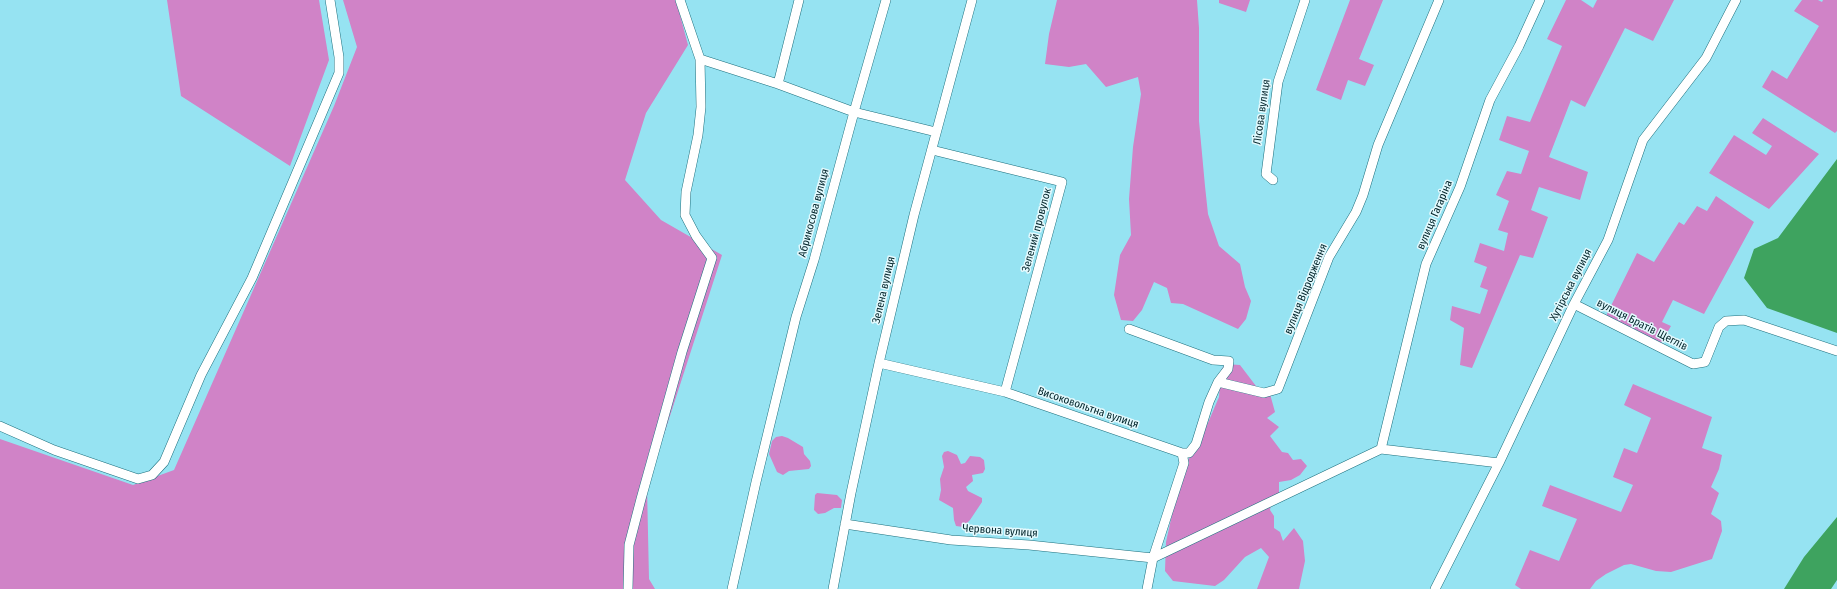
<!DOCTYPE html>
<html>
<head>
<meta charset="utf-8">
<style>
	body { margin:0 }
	canvas { display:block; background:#96e3f2 }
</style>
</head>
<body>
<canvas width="1837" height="589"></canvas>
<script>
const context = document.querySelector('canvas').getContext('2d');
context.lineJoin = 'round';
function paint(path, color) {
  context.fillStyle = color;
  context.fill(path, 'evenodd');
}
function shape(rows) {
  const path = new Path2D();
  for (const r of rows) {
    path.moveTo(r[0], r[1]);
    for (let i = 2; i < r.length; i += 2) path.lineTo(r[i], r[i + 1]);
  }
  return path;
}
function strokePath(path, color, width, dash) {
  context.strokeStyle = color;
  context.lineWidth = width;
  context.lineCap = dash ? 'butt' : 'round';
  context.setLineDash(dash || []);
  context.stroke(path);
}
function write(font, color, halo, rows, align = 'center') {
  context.font = font + ' "Fira Sans Condensed",sans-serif';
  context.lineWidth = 3;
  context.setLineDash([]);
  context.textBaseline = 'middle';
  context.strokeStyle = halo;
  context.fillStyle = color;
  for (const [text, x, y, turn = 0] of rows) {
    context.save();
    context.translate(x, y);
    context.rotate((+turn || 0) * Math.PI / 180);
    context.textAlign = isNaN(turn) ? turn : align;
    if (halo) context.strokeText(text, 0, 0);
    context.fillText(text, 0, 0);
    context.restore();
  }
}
const green = shape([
	[167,0,319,0,329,60,290,166,181,96],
	[343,0,676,0,688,45,646,113,625,180,661,220,722,255,647,487,649,579,655,589,0,589,0,439,133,485,174,470,334,106,357,47],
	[1057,0,1197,0,1199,28,1199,121,1205,186,1208,214,1219,246,1240,264,1245,287,1251,301,1246,319,1238,329,1183,304,1171,303,1167,288,1154,282,1142,310,1133,321,1121,320,1114,295,1120,255,1131,235,1129,199,1133,147,1141,94,1138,77,1106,87,1086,64,1069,67,1045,64,1049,34],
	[1219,0,1250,0,1246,12,1219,3],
	[1350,0,1383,0,1359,59,1374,65,1365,86,1348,80,1341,100,1316,90],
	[1566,0,1581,0,1593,8,1597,0,1674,0,1653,41,1625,28,1585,107,1571,100,1549,157,1588,172,1580,200,1539,187,1531,210,1548,217,1533,258,1520,255,1472,368,1460,365,1464,328,1450,320,1452,306,1480,314,1488,290,1480,287,1487,267,1474,262,1480,243,1504,251,1508,233,1498,230,1509,201,1496,195,1507,171,1521,174,1529,151,1499,140,1507,116,1530,122,1562,46,1547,39],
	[1802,0,1818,0,1822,2,1823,0,1837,0,1837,131,1835,133,1762,87,1772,70,1787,79,1819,26,1794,11],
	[1763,118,1819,154,1769,209,1709,173,1734,135,1766,155,1772,146,1752,133],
	[1716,196,1754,222,1704,314,1673,300,1662,322,1671,326,1659,347,1604,320,1637,253,1654,262,1679,222,1684,225,1697,206,1707,211],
	[1225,364,1240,365,1256,386,1264,393,1270,394,1275,412,1267,418,1279,427,1270,436,1282,452,1288,453,1293,460,1301,459,1307,466,1300,475,1291,480,1279,482,1279,499,1271,505,1270,510,1274,516,1274,528,1280,532,1283,541,1294,528,1303,541,1305,561,1299,589,1257,589,1269,557,1261,548,1245,557,1224,580,1215,586,1173,581,1165,571,1166,542,1173,510,1191,451,1198,446,1219,397,1221,370],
	[1633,384,1712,417,1702,448,1722,455,1719,469,1711,487,1719,493,1711,514,1721,521,1722,531,1712,559,1671,572,1656,571,1631,564,1624,565,1606,574,1596,581,1590,589,1521,589,1515,585,1530,550,1559,561,1577,519,1542,506,1550,485,1621,512,1633,485,1613,477,1624,448,1637,453,1651,418,1624,405],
	[782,436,788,438,803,447,804,454,810,461,811,466,809,469,789,471,783,475,777,472,769,454,772,441,776,437],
	[948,451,957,455,961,464,965,463,970,456,980,457,984,460,985,469,983,473,972,475,973,481,966,487,968,491,982,498,982,502,970,520,963,527,956,526,954,520,953,508,939,500,941,490,940,479,944,467,942,456,944,452],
	[817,493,837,495,842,500,841,508,834,508,825,513,818,514,814,510,815,495]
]);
const water = shape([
	[1837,159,1837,333,1767,308,1744,278,1754,249,1778,238],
	[1837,517,1837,580,1831,589,1784,589,1804,557]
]);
const street = shape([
	[886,0,854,112,936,132],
	[700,59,778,84],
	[932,150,1062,182,1005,392],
	[1273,180,1266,174,1278,82,1305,0],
	[1574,304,1693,364,1705,362,1719,327,1726,321,1744,320,1837,351],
	[1129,329,1213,360,1229,361,1228,369,1218,382,1264,393,1278,389,1329,257,1356,212,1363,195,1378,145,1439,0],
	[879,363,1005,392,1182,453,1184,463,1153,558,1147,589],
	[0,426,54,450,138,479,152,475,164,462,201,375,252,278,339,73,339,57,330,0],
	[1381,449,1426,264,1460,187,1490,100,1519,46,1540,0],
	[1182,453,1189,453,1196,444,1209,402,1218,382],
	[845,524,951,540,1029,545,1153,558],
	[1153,558,1381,449,1499,463],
	[628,589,629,545,641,499,682,352,712,258,696,236,685,215,686,192,698,135,701,107,700,59,680,0],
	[732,589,756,482,796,317,814,260,854,112,778,84,799,0],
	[833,589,851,493,879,363,914,215,972,0],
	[1435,589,1499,463,1574,304,1608,240,1643,140,1706,58,1736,0]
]);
const streetNames = [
	["Лісова вулиця",1262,112,-82],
	["Абрикосова вулиця",814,213,-75],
	["вулиця Гагаріна",1435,215,-67],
	["Зелений провулок",1037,230,-75],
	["Хутірська вулиця",1571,285,-63],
	["вулиця Відродження",1306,289,-68],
	["Зелена вулиця",884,290,-77],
	["вулиця Братів Щеглів",1642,325,27],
	["Високовольтна вулиця",1088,408,19],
	["Червона вулиця",1000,531,4]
];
paint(green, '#d083c7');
paint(water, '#3ea35f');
strokePath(street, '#1d707e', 10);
strokePath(street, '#fff', 9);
write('11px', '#02242a', '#e4fafe', streetNames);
</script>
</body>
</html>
